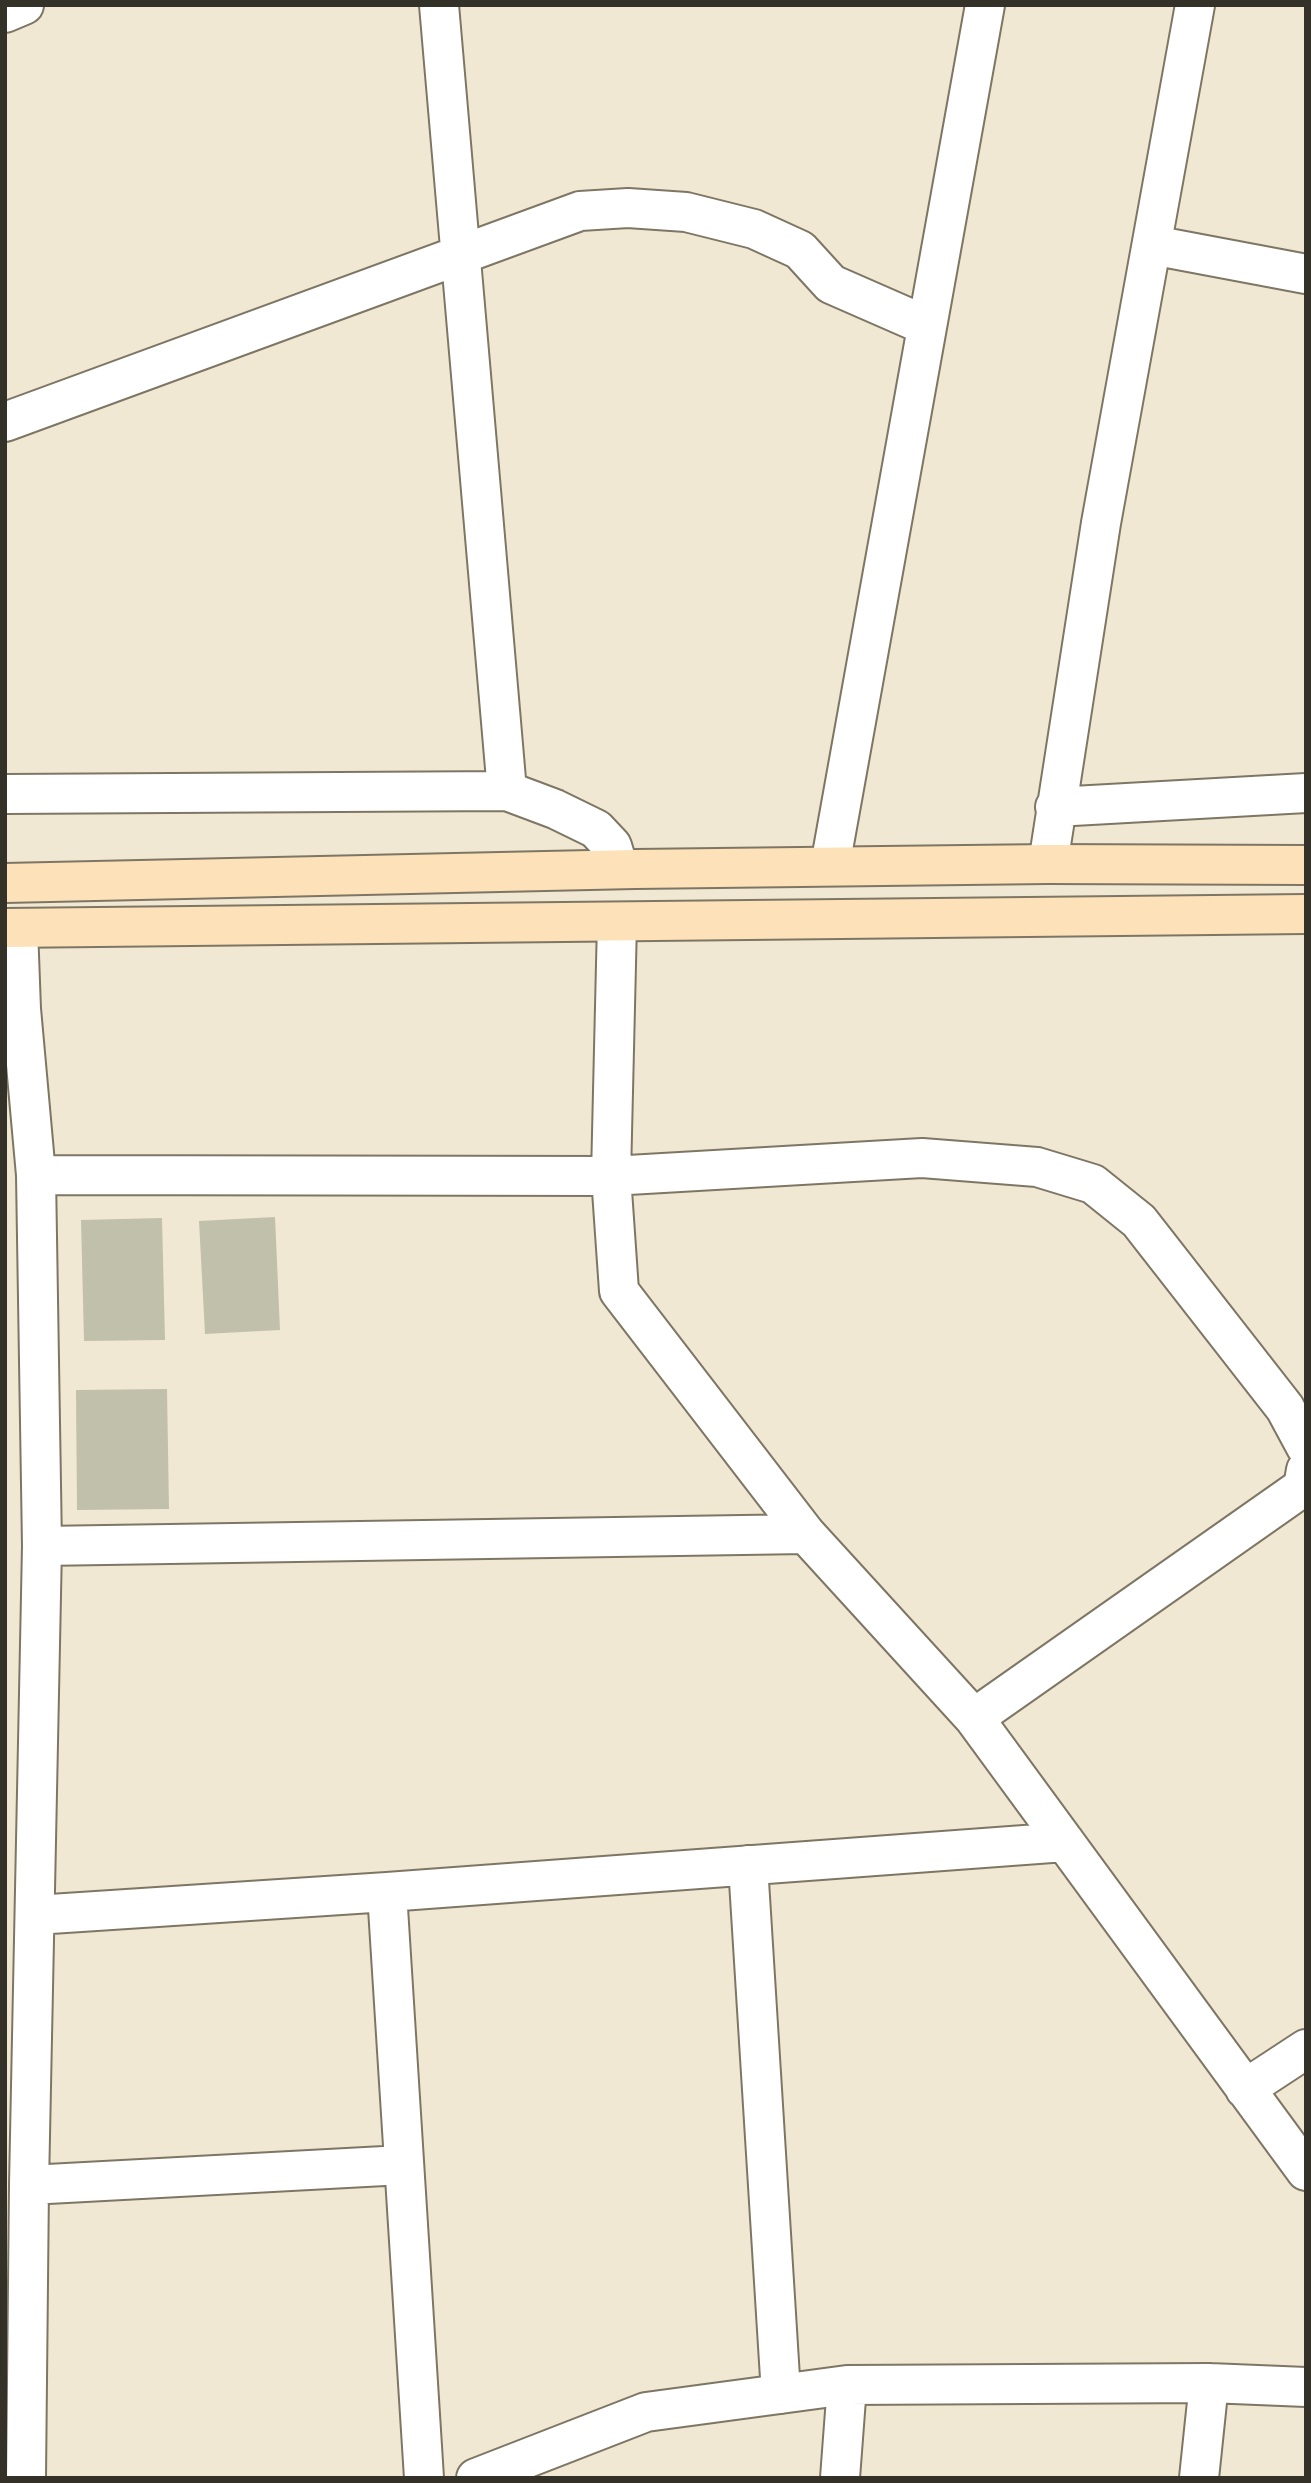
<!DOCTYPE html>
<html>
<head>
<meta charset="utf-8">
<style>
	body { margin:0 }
	#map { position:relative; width:1311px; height:2483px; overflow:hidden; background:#f1e8d3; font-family:"Titillium Web",sans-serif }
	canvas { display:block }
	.frame { position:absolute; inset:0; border:7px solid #343129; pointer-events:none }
</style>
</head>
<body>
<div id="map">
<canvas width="1311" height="2483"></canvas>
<div class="frame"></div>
</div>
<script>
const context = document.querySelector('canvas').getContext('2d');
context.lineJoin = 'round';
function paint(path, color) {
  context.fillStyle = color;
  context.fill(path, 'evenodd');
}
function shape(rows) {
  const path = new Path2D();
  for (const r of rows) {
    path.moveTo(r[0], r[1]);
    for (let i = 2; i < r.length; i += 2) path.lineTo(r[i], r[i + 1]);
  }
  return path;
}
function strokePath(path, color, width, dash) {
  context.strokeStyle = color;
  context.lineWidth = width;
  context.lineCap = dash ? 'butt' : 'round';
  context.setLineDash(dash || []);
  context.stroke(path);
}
const building = shape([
	[275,1217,280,1330,205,1334,199,1221],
	[162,1218,165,1340,84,1341,81,1220],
	[167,1389,169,1509,77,1510,76,1390]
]);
const minor = shape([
	[439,5,507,791,555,809,596,829,612,846,619,869],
	[5,13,24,5],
	[1152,245,1306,274],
	[5,422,580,211,628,208,686,212,754,229,800,250,831,284,927,326],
	[5,794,507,791],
	[1055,807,1306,793],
	[1048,864,1101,523,1195,5],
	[830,866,985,5],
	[617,922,611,1176,619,1291,806,1534,974,1718,1306,2171],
	[18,928,21,1009,36,1175,611,1176,922,1158,1037,1167,1093,1184,1139,1221,1285,1408,1306,1447],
	[42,1546,806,1534],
	[974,1718,1303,1487,1306,1470],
	[748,1865,781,2394],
	[387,1892,424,2478],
	[35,1915,387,1892,1065,1842],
	[1245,2089,1306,2049],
	[29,2185,403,2165],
	[26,2478,29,2185,42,1546,36,1175],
	[476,2478,646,2412,847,2385,1209,2383,1306,2387],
	[840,2478,847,2385],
	[1199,2478,1209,2383]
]);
const secondary = shape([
	[5,883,635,869,1048,864,1306,865],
	[5,928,1306,914]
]);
paint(building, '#c0c0ab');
strokePath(minor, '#7e7664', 42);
strokePath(secondary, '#7e7664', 42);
strokePath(minor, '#fff', 38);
strokePath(secondary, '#fde1b8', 38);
</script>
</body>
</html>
